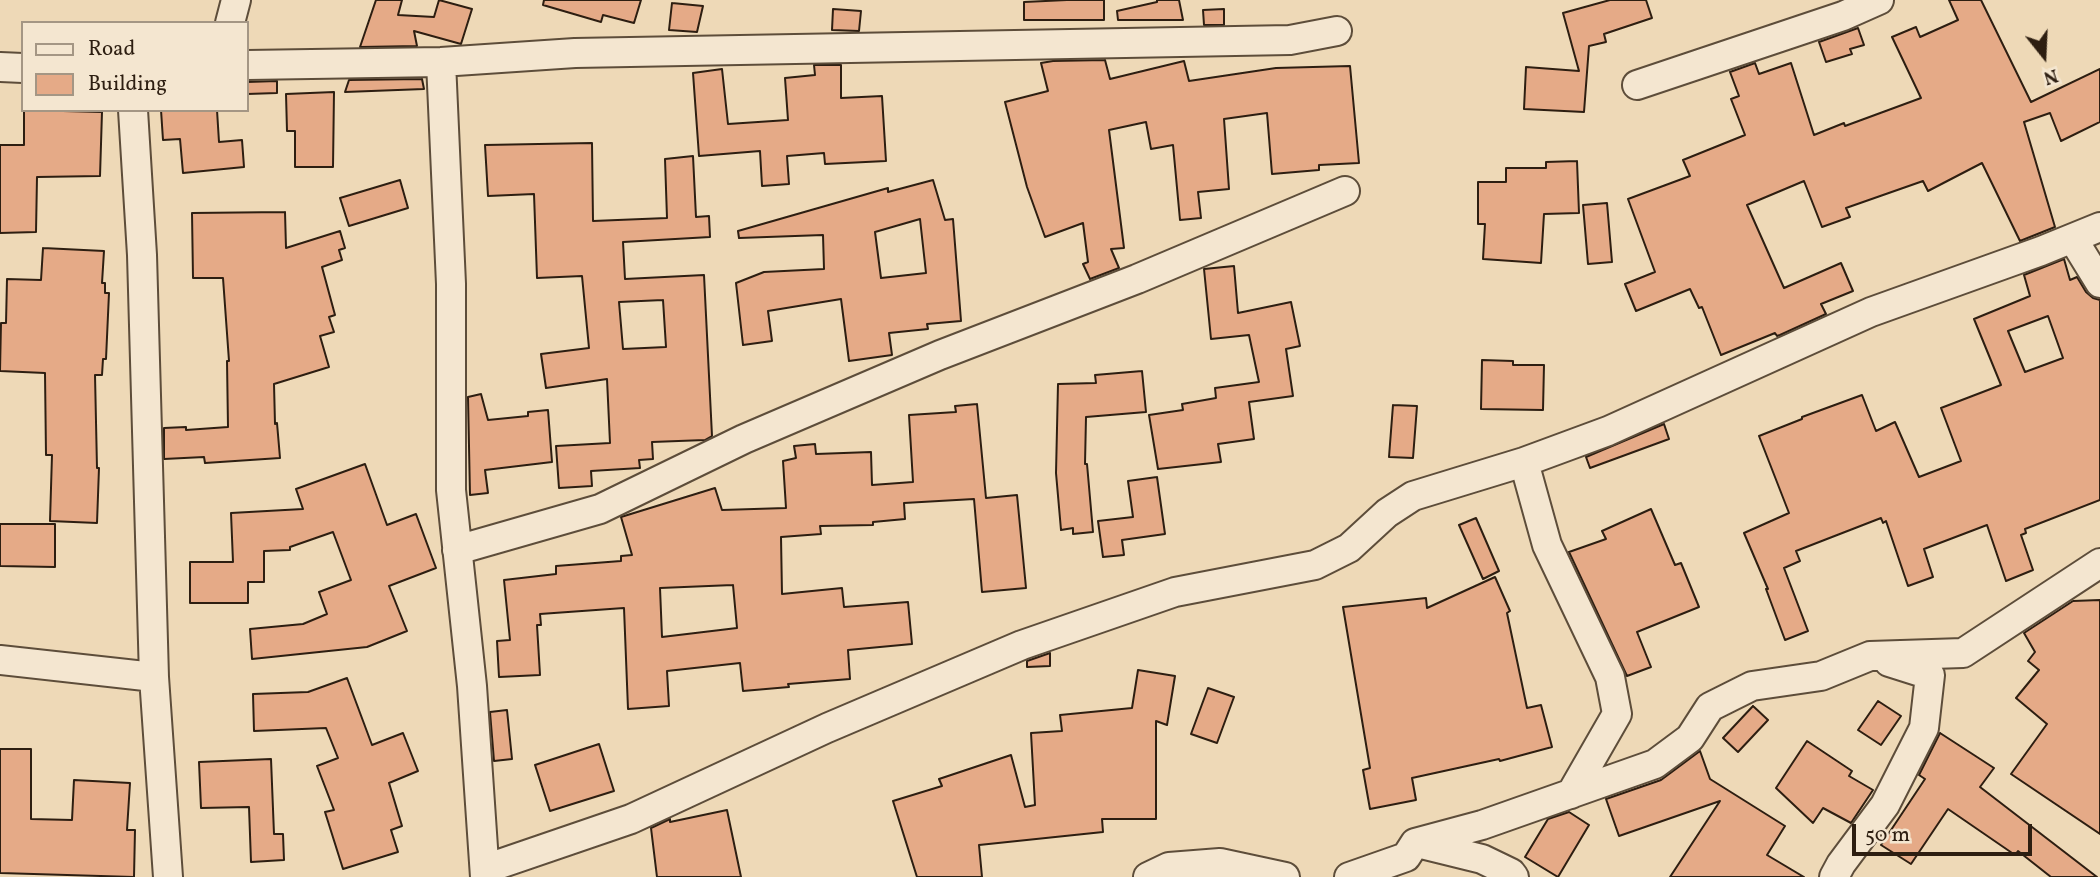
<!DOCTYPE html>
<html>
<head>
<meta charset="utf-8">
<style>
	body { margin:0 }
	#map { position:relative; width:2100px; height:877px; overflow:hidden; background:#eed9b7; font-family:Vollkorn,serif }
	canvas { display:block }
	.legend { position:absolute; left:21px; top:21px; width:228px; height:91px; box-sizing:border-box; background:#f4e6d0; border:2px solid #a49684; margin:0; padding:9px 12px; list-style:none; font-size:21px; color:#2d1e11 }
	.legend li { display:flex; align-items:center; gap:14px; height:35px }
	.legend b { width:35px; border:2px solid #a49684 }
	.north { position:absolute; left:2009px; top:21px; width:70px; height:70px; -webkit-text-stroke:5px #f4e6d0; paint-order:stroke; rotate:162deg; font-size:19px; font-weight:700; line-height:28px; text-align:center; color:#2d1e11 }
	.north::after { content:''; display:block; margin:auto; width:24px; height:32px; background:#2d1e11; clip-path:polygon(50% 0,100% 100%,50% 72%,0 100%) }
	.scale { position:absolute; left:1852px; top:824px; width:180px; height:32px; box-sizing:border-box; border:4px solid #2d1e11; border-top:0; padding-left:9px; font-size:21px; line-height:24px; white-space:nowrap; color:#2d1e11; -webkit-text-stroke:5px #f4e6d0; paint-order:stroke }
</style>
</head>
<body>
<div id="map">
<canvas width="2100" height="877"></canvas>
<ul class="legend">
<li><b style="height:9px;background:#f4e6d0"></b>Road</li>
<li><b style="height:19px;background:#e5aa87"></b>Building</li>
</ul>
<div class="north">N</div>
<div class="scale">50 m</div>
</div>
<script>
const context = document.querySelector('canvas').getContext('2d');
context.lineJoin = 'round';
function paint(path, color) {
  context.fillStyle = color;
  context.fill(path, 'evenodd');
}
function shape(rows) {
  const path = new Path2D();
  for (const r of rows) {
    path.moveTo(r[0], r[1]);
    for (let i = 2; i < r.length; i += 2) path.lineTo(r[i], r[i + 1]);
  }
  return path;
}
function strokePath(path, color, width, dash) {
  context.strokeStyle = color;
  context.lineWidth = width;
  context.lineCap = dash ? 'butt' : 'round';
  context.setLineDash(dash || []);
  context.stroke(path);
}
const building = shape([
	[376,0,402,0,398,15,434,17,439,0,472,9,461,44,414,31,417,46,360,47,376,0],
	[544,0,641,0,634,23,603,15,601,22,543,5,544,0],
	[1067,0,1104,0,1104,20,1024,20,1024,2,1067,0],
	[1157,0,1179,0,1183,20,1118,20,1117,11,1157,2,1157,0],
	[1610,0,1646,0,1652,18,1604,34,1606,42,1589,46,1584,112,1524,109,1526,67,1579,71,1563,13,1610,0],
	[1949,0,1981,0,2031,102,2100,69,2100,122,2061,141,2050,113,2024,122,2055,227,2020,241,1982,163,1928,191,1923,181,1846,208,1850,217,1822,227,1804,181,1747,205,1784,288,1841,263,1853,291,1821,304,1826,314,1780,335,1777,336,1775,333,1721,355,1702,307,1699,308,1690,289,1636,311,1625,284,1655,272,1628,199,1690,176,1683,160,1745,135,1731,99,1739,96,1730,72,1755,63,1759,74,1791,63,1814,135,1844,123,1845,126,1921,98,1892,37,1916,27,1920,37,1958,20,1949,0],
	[672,3,703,6,697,32,669,30,672,3],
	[833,9,861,11,859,31,832,30,833,9],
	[1224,9,1224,25,1204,25,1203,10,1224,9],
	[1858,28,1864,45,1850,49,1852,54,1826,62,1819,42,1858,28],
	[1105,60,1110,79,1184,61,1189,81,1276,68,1350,66,1359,163,1319,165,1319,170,1272,174,1267,113,1224,119,1229,189,1198,192,1201,218,1180,220,1173,145,1151,149,1146,122,1109,130,1124,248,1111,249,1119,268,1090,279,1083,264,1088,262,1083,223,1045,237,1027,187,1005,102,1048,91,1041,63,1053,61,1105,60],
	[814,65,841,65,841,98,882,96,886,161,825,164,824,153,787,156,789,184,762,186,760,151,699,156,693,73,722,69,728,124,788,120,785,78,815,75,814,65],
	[422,79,424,89,345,92,349,80,422,79],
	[277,81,277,93,247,94,247,82,277,81],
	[334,92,333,167,295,167,295,131,287,131,286,94,334,92],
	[24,110,102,112,100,176,37,177,36,232,0,233,0,145,24,145,24,110],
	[161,110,217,110,219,142,242,140,244,167,183,173,180,139,163,140,161,110],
	[592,143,593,221,667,218,665,159,693,156,696,217,709,216,710,237,623,242,625,279,704,275,712,436,705,440,652,442,653,459,639,460,640,468,591,471,592,486,559,488,556,446,610,443,607,379,546,388,541,354,589,348,582,276,537,278,534,194,488,196,485,145,592,143],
	[663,300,666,347,623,349,619,302,663,300],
	[1577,161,1579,213,1544,214,1541,263,1483,259,1485,224,1478,224,1478,182,1506,182,1506,168,1546,168,1546,162,1577,161],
	[400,180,408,208,349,226,340,198,400,180],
	[933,180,945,220,953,219,961,321,927,324,928,329,889,333,892,355,849,361,841,299,768,311,772,341,743,345,736,283,764,272,824,269,823,235,739,238,738,231,888,188,888,192,933,180],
	[920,219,926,273,881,278,875,232,920,219],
	[1607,203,1612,262,1588,264,1583,205,1607,203],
	[285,212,286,248,340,231,345,248,339,250,342,260,322,267,335,315,329,317,334,332,320,336,329,367,274,384,275,424,277,423,280,458,205,463,204,457,164,459,164,428,186,427,186,430,228,427,227,361,229,361,223,278,193,278,192,213,285,212],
	[43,248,104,251,102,283,105,283,105,293,109,293,106,359,103,359,102,375,95,375,97,468,99,468,97,523,50,521,52,455,46,455,45,373,0,371,1,323,6,323,7,279,41,280,43,248],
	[2064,259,2070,280,2077,277,2086,292,2093,298,2100,300,2100,500,2025,529,2026,533,2021,535,2033,570,2006,581,1987,525,1924,549,1933,577,1908,586,1886,521,1883,523,1881,518,1796,551,1800,561,1784,568,1808,631,1785,640,1766,589,1768,589,1744,533,1789,513,1759,436,1802,419,1802,417,1862,395,1876,431,1895,422,1919,477,1961,461,1941,408,2001,385,1974,319,2030,296,2024,275,2064,259],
	[2048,316,2063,358,2025,372,2008,331,2048,316],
	[1234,266,1238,313,1291,302,1300,346,1286,349,1293,396,1249,402,1254,439,1218,444,1221,462,1158,469,1149,415,1183,410,1182,404,1216,398,1215,388,1259,382,1249,335,1211,339,1204,269,1234,266],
	[1482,360,1513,361,1513,365,1544,365,1543,410,1481,409,1482,360],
	[1142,371,1146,412,1086,417,1085,464,1087,464,1093,532,1073,534,1073,528,1061,530,1056,473,1058,384,1096,383,1095,375,1142,371],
	[481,394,488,420,528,416,528,412,548,410,552,462,485,470,488,493,470,495,468,397,481,394],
	[977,404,986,498,1017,495,1026,588,982,592,974,499,904,503,905,519,873,522,873,525,820,526,821,534,781,537,782,594,842,588,844,607,908,602,912,644,848,650,850,679,788,684,789,687,743,691,740,663,667,671,669,706,628,709,624,608,540,614,541,625,537,625,540,675,499,677,497,641,510,640,504,580,556,574,556,566,621,561,621,556,632,555,621,517,715,488,722,510,786,508,783,461,796,458,794,446,815,444,816,454,871,452,872,485,913,482,909,415,956,412,955,406,977,404],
	[733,585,737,628,662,637,660,588,733,585],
	[1393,405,1417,406,1413,458,1389,457,1393,405],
	[1664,424,1669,439,1590,468,1586,457,1664,424],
	[365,464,387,525,416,514,436,568,389,586,407,631,367,647,252,659,250,629,303,624,327,614,319,592,351,580,333,532,290,547,290,550,264,551,264,582,248,582,248,603,190,603,190,562,233,562,231,513,303,509,296,489,365,464],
	[1157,477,1165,534,1122,540,1124,555,1103,557,1098,521,1133,517,1128,481,1157,477],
	[1651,509,1675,565,1681,563,1699,607,1637,632,1651,667,1627,676,1569,552,1606,539,1602,531,1651,509],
	[1476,518,1499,571,1483,579,1459,525,1476,518],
	[0,524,55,524,55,567,0,566,0,524],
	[1495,577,1510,611,1507,613,1527,708,1541,705,1552,747,1500,761,1499,759,1412,778,1416,800,1370,809,1363,770,1370,768,1343,607,1426,598,1427,608,1495,577],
	[2100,600,2100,834,2011,774,2047,724,2016,698,2039,670,2028,661,2035,652,2024,633,2073,601,2100,600],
	[1050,653,1050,666,1027,667,1027,661,1050,653],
	[1138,670,1175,676,1167,725,1156,721,1156,819,1102,819,1103,832,979,845,982,877,917,877,893,801,942,786,939,779,1011,755,1025,807,1035,805,1031,733,1062,731,1060,715,1132,708,1138,670],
	[347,678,372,745,403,733,418,771,389,783,402,826,391,830,398,852,343,869,325,812,334,810,317,766,338,758,326,728,254,731,253,694,308,692,347,678],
	[1208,688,1234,697,1217,743,1191,734,1208,688],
	[1878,701,1901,716,1881,745,1858,730,1878,701],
	[1753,706,1768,720,1738,752,1723,738,1753,706],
	[507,710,512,759,494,761,490,712,507,710],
	[1940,733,1994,768,1980,787,2097,877,2051,877,2018,851,2015,855,1948,809,1911,864,1881,845,1925,779,1919,775,1940,733],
	[1807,741,1852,771,1849,776,1873,790,1851,823,1823,808,1813,823,1776,788,1807,741],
	[599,744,614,791,550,811,535,765,599,744],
	[0,749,31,749,31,819,72,820,74,780,130,783,127,830,135,830,134,877,0,873,0,749],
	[1700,751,1710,779,1785,826,1767,855,1804,877,1670,877,1720,801,1619,836,1606,799,1661,780,1700,751],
	[271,759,274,834,283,834,284,860,251,862,249,807,201,808,199,762,271,759],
	[727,810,741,877,657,877,651,828,670,819,670,822,727,810],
	[1569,812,1589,825,1558,877,1525,857,1548,819,1569,812]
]);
const minor = shape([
	[230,23,236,0],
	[441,62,451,284,451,490,472,686,485,877],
	[247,65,441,62,575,53,1290,40,1337,31],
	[0,67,23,68],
	[1637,85,1843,16,1879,0],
	[133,110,142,255,154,677,168,877],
	[2073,239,2100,283],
	[1524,462,1547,545,1610,677,1617,714,1571,794],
	[457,550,600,509,744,439,940,355,1137,279,1345,191],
	[0,660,154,677],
	[1417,843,1482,859,1511,873,1514,877],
	[485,869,631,819,827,728,1022,645,1175,592,1315,565,1349,548,1387,513,1413,496,1524,462,1608,431,1871,312,2041,251,2100,227],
	[1148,877,1169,867,1220,863,1285,877],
	[1349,877,1406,857,1415,843,1482,825,1655,764,1690,738,1710,707,1752,686,1821,676,1870,656,1963,653,2100,563],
	[1834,877,1841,864,1885,805,1924,728,1930,675,1889,662]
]);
paint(building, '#e5aa87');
strokePath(building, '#2d1e11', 2);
strokePath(minor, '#5d4d3a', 32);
strokePath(minor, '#f4e6d0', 28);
</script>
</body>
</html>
